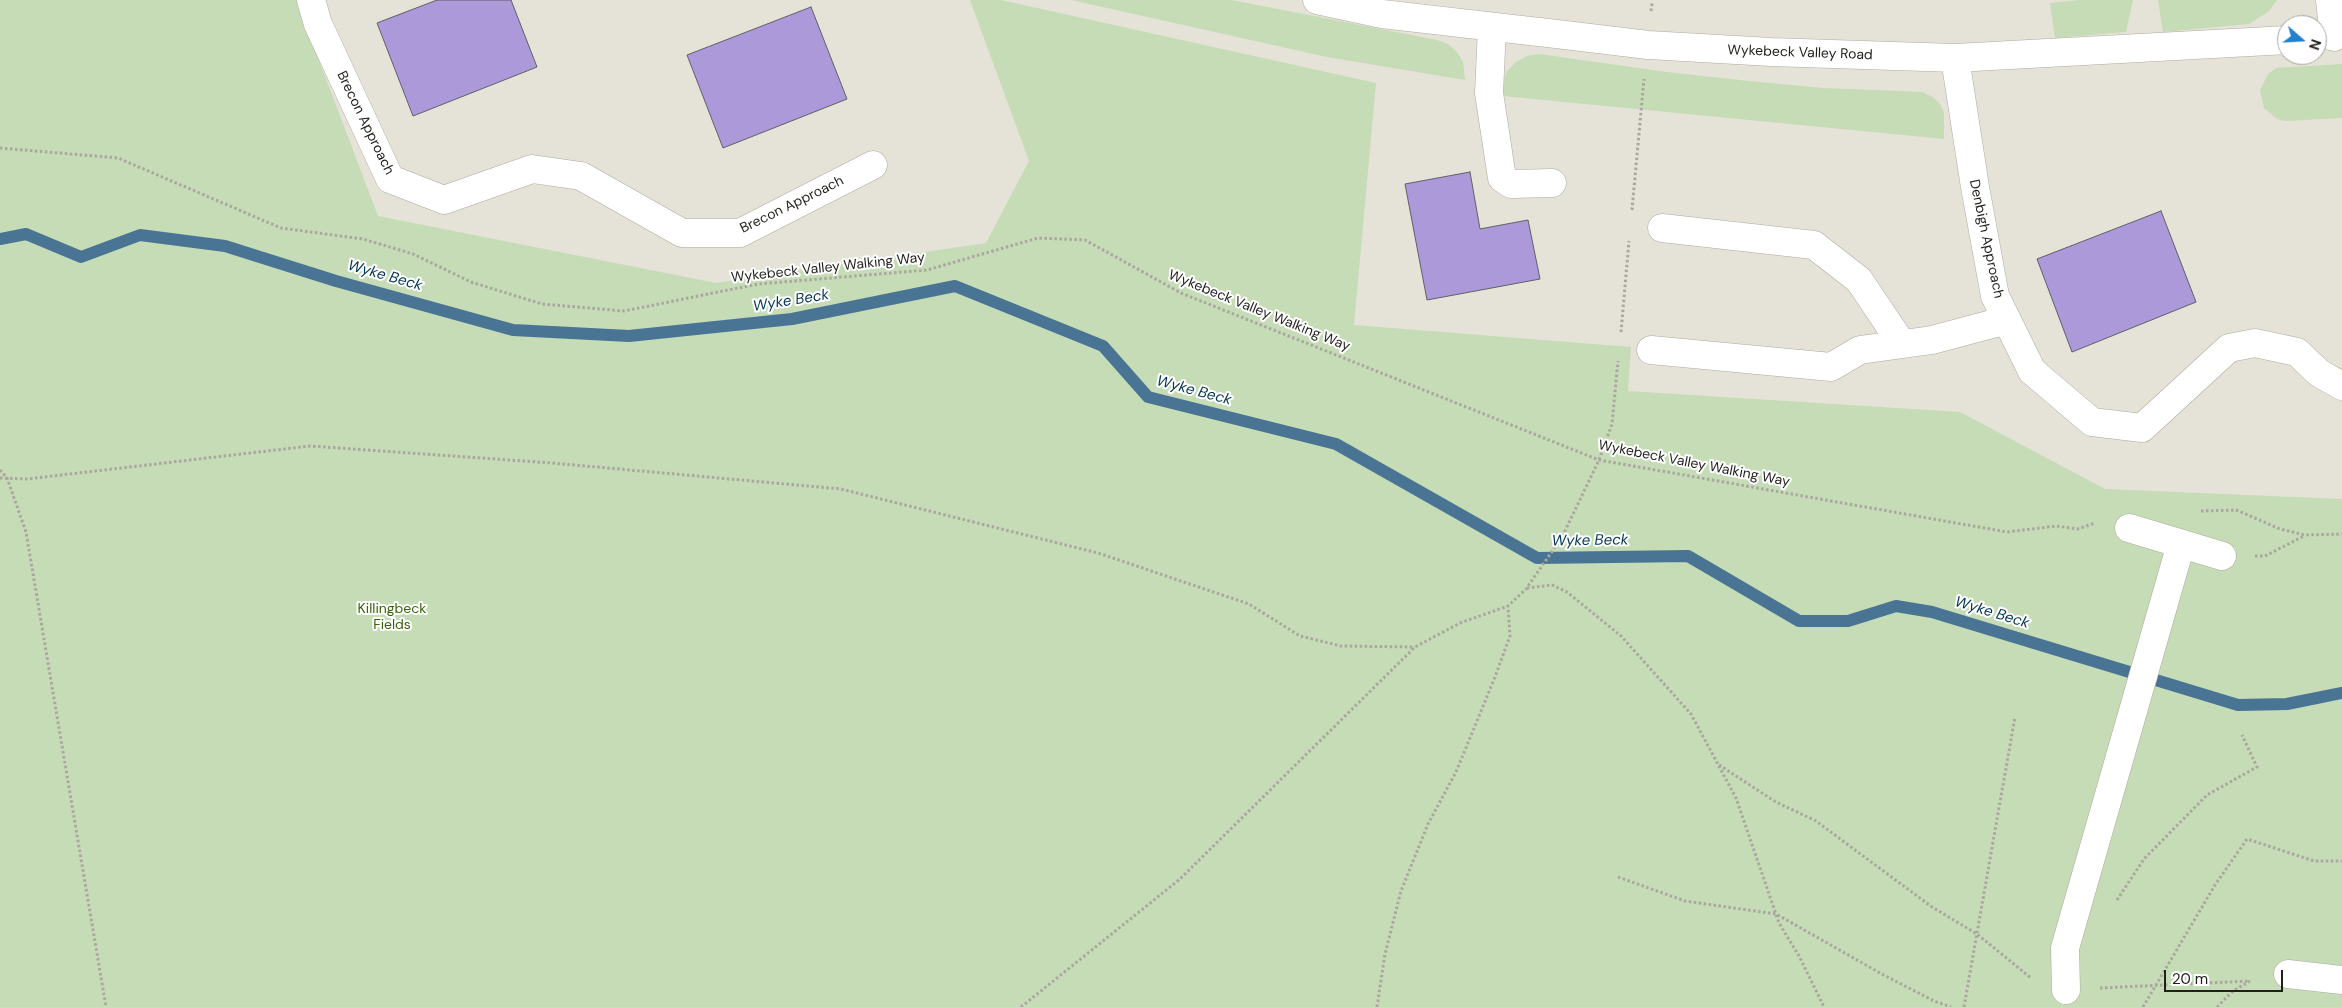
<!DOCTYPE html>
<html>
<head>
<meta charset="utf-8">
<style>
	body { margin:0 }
	#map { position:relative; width:2342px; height:1007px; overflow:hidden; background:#e5e2d7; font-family:"DM Sans",sans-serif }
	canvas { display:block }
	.north { position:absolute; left:2277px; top:15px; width:50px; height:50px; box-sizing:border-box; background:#fff; border:1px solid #a6a5a4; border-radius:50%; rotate:109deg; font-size:14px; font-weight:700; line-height:20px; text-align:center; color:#201f1b }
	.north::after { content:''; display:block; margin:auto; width:18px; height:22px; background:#2280cd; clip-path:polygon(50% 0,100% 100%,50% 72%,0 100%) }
	.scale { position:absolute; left:2164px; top:970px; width:119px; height:22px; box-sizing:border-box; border:2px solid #201f1b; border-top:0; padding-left:6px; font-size:15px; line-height:18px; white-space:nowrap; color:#201f1b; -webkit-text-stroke:4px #fff; paint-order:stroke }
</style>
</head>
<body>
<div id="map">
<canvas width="2342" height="1007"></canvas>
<div class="north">N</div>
<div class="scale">20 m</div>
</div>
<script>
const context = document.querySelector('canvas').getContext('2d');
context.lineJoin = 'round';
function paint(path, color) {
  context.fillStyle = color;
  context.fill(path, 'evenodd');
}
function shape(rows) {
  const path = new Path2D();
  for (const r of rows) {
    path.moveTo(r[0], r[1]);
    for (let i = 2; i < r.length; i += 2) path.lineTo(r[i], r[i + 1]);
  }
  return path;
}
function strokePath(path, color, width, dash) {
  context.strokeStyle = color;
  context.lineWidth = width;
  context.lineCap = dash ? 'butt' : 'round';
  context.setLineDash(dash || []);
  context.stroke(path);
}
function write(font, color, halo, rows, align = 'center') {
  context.font = font + ' "DM Sans",sans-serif';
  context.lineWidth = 4;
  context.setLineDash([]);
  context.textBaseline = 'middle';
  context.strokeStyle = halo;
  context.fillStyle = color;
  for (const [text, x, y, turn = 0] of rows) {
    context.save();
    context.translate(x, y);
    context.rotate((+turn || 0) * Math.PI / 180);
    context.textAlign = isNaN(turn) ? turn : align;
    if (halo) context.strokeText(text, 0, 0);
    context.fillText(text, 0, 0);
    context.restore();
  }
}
const green = shape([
	[0,0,296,0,378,216,716,283,986,243,1029,161,970,0,1001,0,1376,83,1354,325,1631,347,1628,391,1960,412,2105,489,2342,499,2342,1007,0,1007],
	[1071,0,1232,0,1437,40,1448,44,1457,52,1463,62,1465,80,1327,57],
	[2080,0,2133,0,2126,32,2055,38,2050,3],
	[2158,0,2277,0,2269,11,2249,24,2163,32],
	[1539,54,1667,72,1749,81,1823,88,1923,92,1933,97,1940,104,1944,113,1944,139,1503,96,1503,83,1507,71,1516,62,1527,56],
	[2342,64,2342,118,2286,121,2277,119,2264,108,2260,90,2268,74,2276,68]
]);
const stream = shape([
	[0,239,26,234,81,257,140,235,225,246,336,281,513,330,629,336,792,319,955,286,1103,346,1148,397,1336,444,1537,558,1688,556,1799,621,1848,621,1896,606,1932,612,2238,705,2287,704,2342,693]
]);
const building = shape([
	[437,0,511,0,537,67,413,116,377,23,437,0],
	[811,7,847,99,723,148,687,55,811,7],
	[1470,172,1480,229,1528,220,1540,279,1427,300,1405,184,1470,172],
	[2161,211,2196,302,2072,352,2037,259,2161,211]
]);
const path = shape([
	[1651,11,1652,3],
	[0,148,118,158,281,228,363,239,413,254,471,282,542,304,624,311,758,284,927,270,1038,238,1085,240,1181,293,1599,460,2007,532,2056,526,2078,529,2095,523],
	[1632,210,1644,79],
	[1621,332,1629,241],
	[0,470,7,478,26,532,106,1007],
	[0,478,27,479,310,446,552,463,841,489,1098,553,1249,604,1300,636,1341,646,1415,647],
	[2201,511,2236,510,2280,529,2305,535,2342,534],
	[2255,556,2265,556,2304,536],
	[1527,588,1552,585,1567,592,1621,636,1691,714,1736,798,1779,923,1799,956,1824,1007],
	[1719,765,1776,802,1816,821,1932,907,1977,934,2031,978],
	[1618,877,1685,901,1776,914,1880,973,1934,1001,1951,1007],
	[2117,900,2144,859,2207,795,2257,767,2242,735],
	[2100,988,2250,981],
	[1021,1007,1180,879,1415,647,1460,623,1508,606,1526,589,1562,537,1599,460,1612,424,1618,361],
	[1377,1007,1385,954,1401,891,1428,824,1456,772,1495,677,1510,636,1508,606],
	[1964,1007,2015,717],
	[2143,1007,2215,885,2247,839,2314,861,2342,861],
	[2217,1007,2233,991,2250,981]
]);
const minor = shape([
	[311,0,318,24,390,179,444,200,532,169,581,176,682,233,740,233,873,165],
	[1317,0,1382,14,1565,35,1648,45,1771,52,1955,58,2287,40],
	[2330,0,2334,37],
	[1492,27,1489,93,1502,178,1511,184,1552,183],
	[1955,58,1975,187,1995,296,2032,371,2092,422,2142,428,2229,348,2255,343,2297,352,2319,373,2342,386],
	[1662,228,1814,245,1859,280,1902,344],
	[1651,350,1831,367,1860,350,1932,340,2007,320],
	[2129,528,2222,556],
	[2288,974,2342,980],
	[2066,990,2065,948,2181,544]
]);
const streetNames = [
	["Wykebeck Valley Road",1800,53,2],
	["Brecon Approach",365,123,64],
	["Brecon Approach",792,205,-26],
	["Denbigh Approach",1986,239,78],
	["Wykebeck Valley Walking Way",828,268,-6],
	["Wykebeck Valley Walking Way",1259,311,22],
	["Wykebeck Valley Walking Way",1694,464,11]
];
const parkNames = [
	["Killingbeck",392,609],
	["Fields",392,625]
];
const waterNames = [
	["Wyke Beck",385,276,16],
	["Wyke Beck",791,301,-9],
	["Wyke Beck",1194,391,15],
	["Wyke Beck",1590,541,-1],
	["Wyke Beck",1992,613,17]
];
paint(green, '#c5dcb6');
strokePath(stream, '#497493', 12);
paint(building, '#ac99d9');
strokePath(building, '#605e68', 1);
strokePath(minor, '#adaa9f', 29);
strokePath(path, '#a9a79e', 3, [2.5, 2.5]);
strokePath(minor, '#fff', 28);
write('14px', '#201f1b', '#fff', streetNames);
write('14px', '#386205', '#fff', parkNames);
write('italic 15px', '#023554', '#fff', waterNames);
</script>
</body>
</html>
